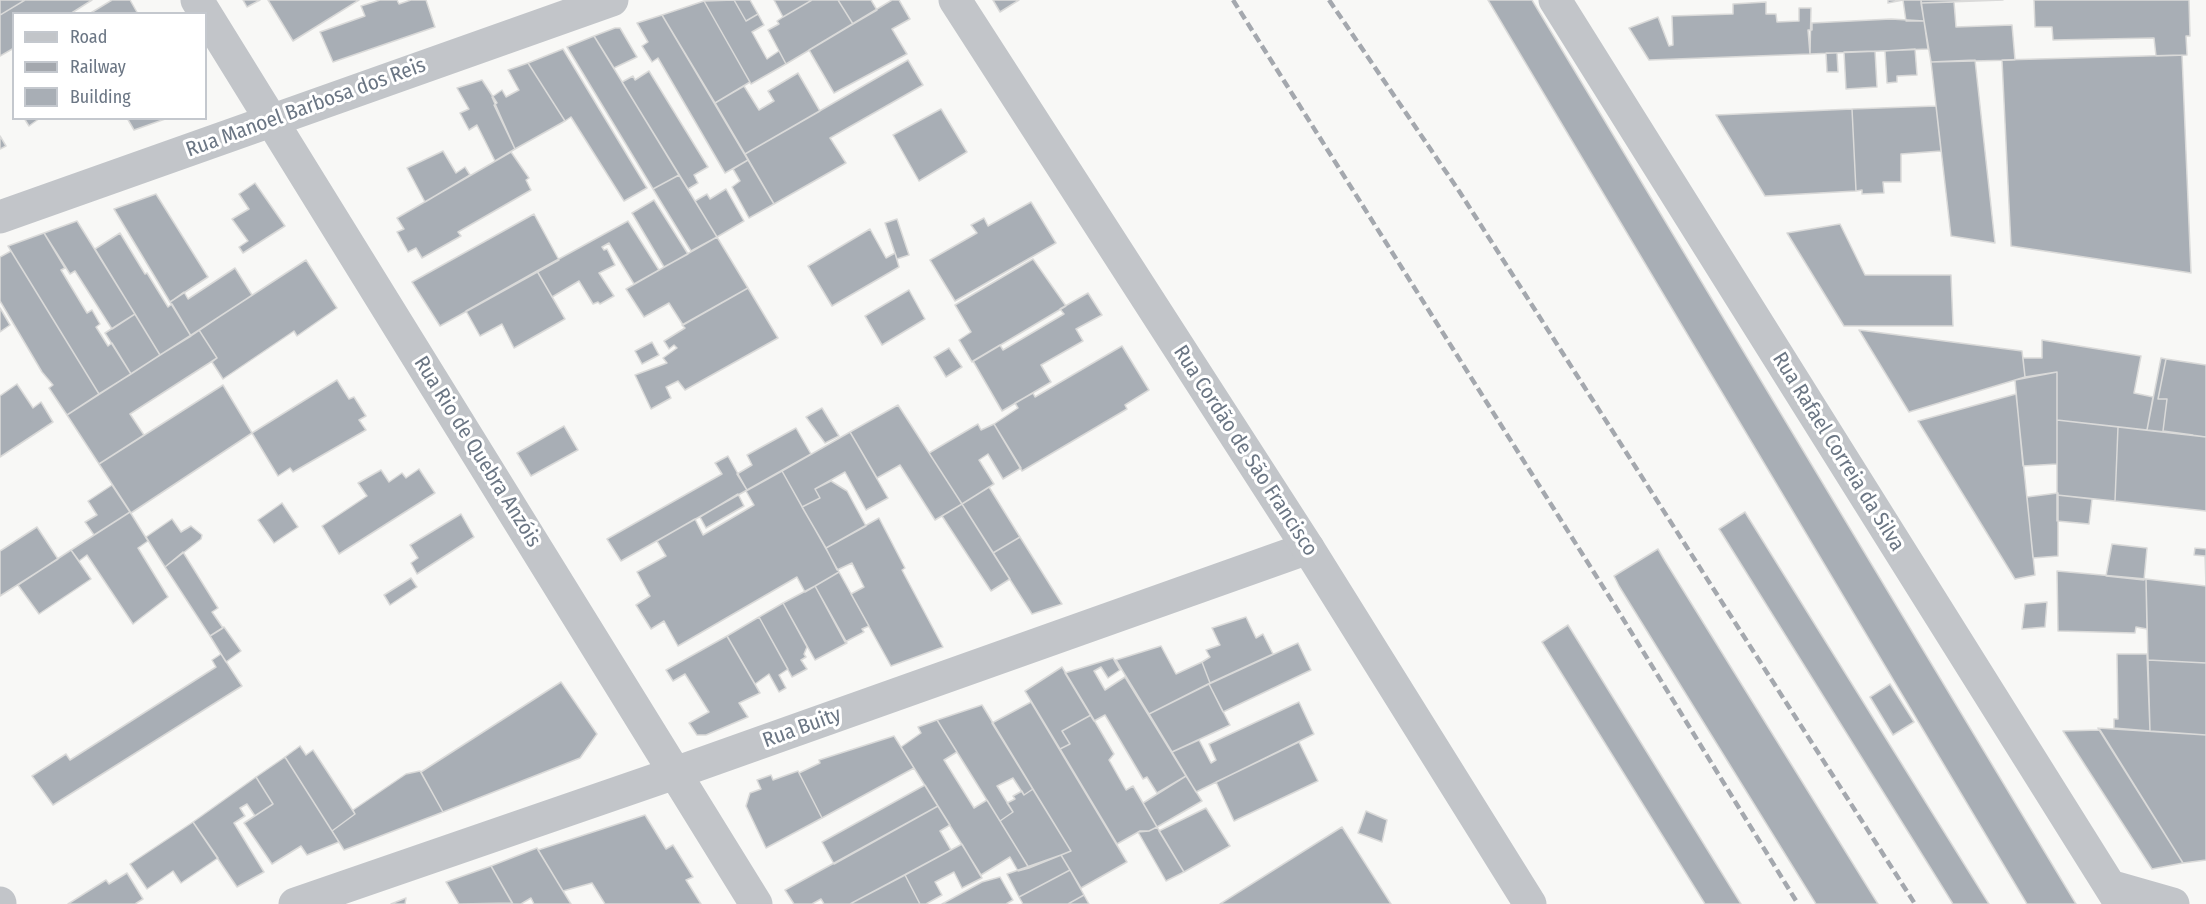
<!DOCTYPE html>
<html>
<head>
<meta charset="utf-8">
<style>
	body { margin:0 }
	#map { position:relative; width:2206px; height:904px; overflow:hidden; background:#f8f8f6; font-family:"Fira Sans Condensed",sans-serif }
	canvas { display:block }
	.legend { position:absolute; left:12px; top:12px; width:195px; height:108px; box-sizing:border-box; background:#fff; border:2px solid #c4c8ce; margin:0; padding:8px 10px; list-style:none; font-size:18px; color:#6b7684 }
	.legend li { display:flex; align-items:center; gap:12px; height:30px }
	.legend b { width:30px; border:2px solid #c4c8ce }
</style>
</head>
<body>
<div id="map">
<canvas width="2206" height="904"></canvas>
<ul class="legend">
<li><b style="height:8px;background:#c2c5c9"></b>Road</li>
<li><b style="height:8px;background:#a4a8ae"></b>Railway</li>
<li><b style="height:16px;background:#a8aeb5"></b>Building</li>
</ul>
</div>
<script>
const context = document.querySelector('canvas').getContext('2d');
context.lineJoin = 'round';
function paint(path, color) {
  context.fillStyle = color;
  context.fill(path, 'evenodd');
}
function shape(rows) {
  const path = new Path2D();
  for (const r of rows) {
    path.moveTo(r[0], r[1]);
    for (let i = 2; i < r.length; i += 2) path.lineTo(r[i], r[i + 1]);
  }
  return path;
}
function strokePath(path, color, width, dash) {
  context.strokeStyle = color;
  context.lineWidth = width;
  context.lineCap = dash ? 'butt' : 'round';
  context.setLineDash(dash || []);
  context.stroke(path);
}
function write(font, color, halo, rows, align = 'center') {
  context.font = font + ' "Fira Sans Condensed",sans-serif';
  context.lineWidth = 6;
  context.setLineDash([]);
  context.textBaseline = 'middle';
  context.strokeStyle = halo;
  context.fillStyle = color;
  for (const [text, x, y, turn = 0] of rows) {
    context.save();
    context.translate(x, y);
    context.rotate((+turn || 0) * Math.PI / 180);
    context.textAlign = isNaN(turn) ? turn : align;
    if (halo) context.strokeText(text, 0, 0);
    context.fillText(text, 0, 0);
    context.restore();
  }
}
const building = shape([
	[0,0,25,0,0,15,0,0],
	[25,0,92,0,70,14,14,14,14,48,0,56,0,15,25,0],
	[112,0,130,0,138,14,89,14,112,0],
	[243,0,260,0,247,7,243,0],
	[268,0,359,0,293,41,268,0],
	[380,0,397,0,399,4,411,0,426,0,435,27,333,62,320,32,365,16,361,6,380,0],
	[734,0,746,21,758,14,764,25,752,32,767,59,779,51,786,64,751,84,704,1,734,0],
	[734,0,750,0,758,14,746,21,734,0],
	[774,0,812,0,783,17,774,0],
	[812,0,838,0,853,24,786,64,768,30,779,24,777,21,783,17,812,0],
	[838,0,871,0,877,10,853,24,838,0],
	[892,0,899,0,910,19,892,29,907,54,834,93,809,50,892,0],
	[993,0,1019,0,1000,12,993,0],
	[1488,0,1532,0,2076,904,2027,904,1488,0],
	[1888,0,1921,0,1924,21,1906,21,1903,0,1888,3,1888,0],
	[1921,0,2003,0,1921,3,1921,0],
	[2034,0,2189,0,2190,36,2186,36,2187,55,2156,56,2154,38,2053,40,2052,27,2035,27,2034,0],
	[704,1,750,82,715,103,662,15,704,1],
	[1766,2,1766,14,1776,14,1777,22,1799,21,1799,8,1811,8,1810,54,1649,60,1629,28,1658,17,1669,46,1673,45,1672,16,1733,14,1733,4,1766,2],
	[1954,2,1956,27,2012,25,2015,60,1931,62,1921,3,1954,2],
	[662,15,748,160,725,173,658,58,652,62,642,46,648,42,637,23,662,15],
	[1891,19,1924,21,1928,49,1810,54,1808,30,1812,30,1812,23,1891,19],
	[615,28,620,28,637,57,614,68,594,36,615,28],
	[594,36,679,175,653,189,567,47,594,36],
	[563,49,647,188,624,201,571,117,565,121,528,63,563,49],
	[1915,49,1917,75,1897,76,1897,82,1887,83,1885,51,1915,49],
	[1875,51,1877,87,1846,89,1844,52,1875,51],
	[1826,53,1837,53,1838,72,1827,72,1826,53],
	[2182,55,2191,273,2011,246,2002,60,2182,55],
	[908,60,923,85,830,138,846,163,774,204,745,154,908,60],
	[1975,60,1995,243,1951,236,1931,62,1975,60],
	[528,63,565,121,515,149,492,97,502,90,506,97,519,90,508,70,528,63],
	[649,71,708,167,694,175,698,183,688,189,622,82,633,76,635,80,649,71],
	[798,73,820,111,745,154,715,103,744,86,759,110,774,101,768,91,798,73],
	[482,80,497,103,494,105,515,149,495,161,477,125,469,130,460,113,469,109,457,88,482,80],
	[1936,106,1941,151,1901,154,1901,182,1883,182,1884,193,1862,194,1862,190,1856,191,1852,109,1936,106],
	[941,109,967,152,919,181,893,135,941,109],
	[1852,109,1856,191,1765,196,1716,115,1852,109],
	[24,118,40,118,29,126,24,118],
	[127,118,168,118,134,130,127,118],
	[0,136,6,146,0,149,0,136],
	[443,151,456,173,465,167,470,175,425,202,407,168,443,151],
	[511,152,529,178,526,180,531,190,458,232,461,236,422,258,416,248,408,252,397,232,404,229,397,218,511,152],
	[748,160,774,204,749,218,732,187,740,181,733,169,748,160],
	[679,175,717,237,691,251,653,189,679,175],
	[255,183,285,226,243,253,239,247,248,241,232,219,249,209,239,194,255,183],
	[726,189,744,221,717,237,695,201,707,194,710,199,726,189],
	[156,194,208,277,170,302,114,209,156,194],
	[654,200,688,254,664,267,632,213,654,200],
	[1031,202,1056,243,955,301,930,260,977,233,971,225,984,218,988,226,1031,202],
	[534,214,559,260,440,326,412,282,534,214],
	[897,219,909,255,897,259,885,223,897,219],
	[77,221,135,314,112,329,75,271,70,274,44,233,77,221],
	[628,221,659,270,634,284,609,243,602,247,604,250,607,249,615,265,599,273,614,296,600,304,598,302,593,304,579,281,552,297,537,271,628,221],
	[1840,224,1865,275,1951,275,1953,326,1844,326,1787,233,1840,224],
	[870,229,886,258,895,253,899,267,832,306,808,266,870,229],
	[44,233,65,268,61,270,87,313,92,310,100,324,96,327,108,346,112,343,131,374,99,394,8,246,44,233],
	[120,233,145,274,147,273,168,307,172,304,191,336,160,355,95,249,120,233],
	[717,237,748,288,683,325,669,303,644,317,626,289,717,237],
	[11,251,99,394,67,415,49,388,53,385,42,372,0,301,0,257,11,251],
	[1033,259,1066,306,972,362,959,340,971,332,955,305,1033,259],
	[306,260,337,308,297,336,294,331,223,379,212,362,217,358,199,330,306,260],
	[235,268,252,295,191,336,170,302,184,292,188,299,235,268],
	[537,271,565,319,514,348,502,324,480,336,466,311,537,271],
	[748,288,778,338,685,390,678,381,666,387,671,398,651,409,635,375,667,363,663,358,677,348,674,345,669,349,664,341,685,328,682,325,748,288],
	[909,290,925,319,882,345,865,316,909,290],
	[1088,293,1102,315,1076,329,1083,341,1041,365,1051,382,1002,411,973,361,1000,345,1003,350,1064,314,1060,309,1088,293],
	[0,308,10,325,0,332,0,308],
	[135,314,160,355,131,374,105,333,135,314],
	[199,330,217,358,130,414,144,435,99,464,67,415,199,330],
	[1859,330,2022,351,2025,377,1909,412,1859,330],
	[2042,340,2141,356,2134,393,2153,397,2147,430,2057,420,2057,372,2025,377,2023,358,2042,358,2042,340],
	[652,342,659,355,642,364,635,351,652,342],
	[1122,346,1149,390,1125,405,1127,409,1022,471,994,424,1018,408,1015,403,1033,393,1035,397,1122,346],
	[949,348,962,367,946,377,934,357,949,348],
	[2161,358,2166,359,2158,399,2167,399,2163,431,2193,435,2147,430,2161,358],
	[2166,359,2206,365,2206,437,2163,431,2167,399,2158,399,2166,359],
	[2057,372,2057,464,2023,466,2015,380,2057,372],
	[337,380,349,399,354,397,366,416,359,420,366,430,293,472,290,468,278,476,252,433,337,380],
	[17,384,33,408,41,402,53,422,0,457,0,396,17,384],
	[223,385,252,433,131,513,99,464,223,385],
	[2016,394,2035,575,2015,579,1918,421,2016,394],
	[898,405,962,504,935,520,900,465,877,478,850,432,898,405],
	[822,408,839,436,825,443,806,417,822,408],
	[2057,420,2118,427,2115,501,2057,495,2057,420],
	[978,424,981,430,994,424,1021,468,1003,479,988,454,979,460,994,484,962,504,929,453,978,424],
	[564,426,578,450,531,476,517,453,564,426],
	[2118,427,2206,437,2206,511,2115,501,2118,427],
	[796,428,811,454,747,490,737,474,752,465,747,455,796,428],
	[850,432,888,498,866,510,845,472,815,489,820,498,802,507,782,471,850,432],
	[728,456,747,490,621,561,607,539,722,474,715,463,728,456],
	[419,469,435,493,339,554,322,526,367,496,358,483,381,470,389,482,402,473,406,478,419,469],
	[782,471,839,572,805,592,797,577,678,646,664,621,651,629,636,605,650,596,637,572,666,556,657,541,695,519,703,535,754,505,746,491,782,471],
	[831,481,847,491,866,526,826,548,802,507,820,498,815,489,831,481],
	[112,485,130,512,94,535,85,522,97,515,88,501,112,485],
	[989,487,1020,537,993,553,962,504,989,487],
	[2058,493,2058,556,2033,558,2027,497,2058,493],
	[738,494,744,506,706,528,700,517,738,494],
	[2057,495,2092,499,2089,524,2057,521,2057,495],
	[282,503,298,527,274,543,258,520,282,503],
	[962,504,1010,579,991,591,942,516,962,504],
	[130,512,148,541,138,548,168,597,133,624,87,555,79,561,71,550,130,512],
	[1745,512,1748,517,1989,904,1953,904,1721,532,1719,529,1745,512],
	[461,514,474,537,417,574,411,563,418,558,410,545,461,514],
	[879,518,905,568,902,570,943,647,891,666,851,594,864,587,852,563,837,570,826,548,879,518],
	[172,519,181,532,191,526,202,535,201,539,165,567,146,537,172,519],
	[37,527,58,559,0,596,0,551,37,527],
	[1020,537,1062,604,1032,614,993,553,1020,537],
	[2112,544,2147,548,2144,580,2106,576,2112,544],
	[2195,548,2206,549,2206,586,2205,556,2194,555,2195,548],
	[1658,549,1665,561,1878,904,1816,904,1619,586,1614,576,1658,549],
	[71,550,91,579,39,614,18,585,71,550],
	[183,552,218,608,212,612,223,628,210,636,165,567,183,552],
	[2057,571,2146,579,2147,629,2136,627,2135,633,2058,631,2057,571],
	[839,572,869,626,862,629,864,632,845,642,815,586,839,572],
	[411,578,417,587,390,605,384,595,411,578],
	[2146,579,2206,586,2206,663,2148,660,2146,579],
	[815,586,847,643,815,660,783,603,815,586],
	[2047,602,2045,627,2022,629,2025,604,2047,602],
	[783,603,807,647,804,654,806,657,801,660,807,669,792,677,759,617,783,603],
	[759,617,788,669,779,675,786,688,779,692,769,674,755,684,727,636,759,617],
	[1246,617,1256,638,1263,634,1273,654,1210,683,1202,662,1210,657,1206,650,1220,645,1212,628,1246,617],
	[1568,625,1741,904,1705,904,1542,642,1568,625],
	[224,627,241,651,226,662,210,636,224,627],
	[727,636,760,693,739,703,748,717,706,735,697,735,689,723,709,712,685,674,673,681,666,670,727,636],
	[1298,643,1311,670,1223,712,1209,684,1298,643],
	[1161,646,1176,674,1202,662,1210,683,1149,714,1116,660,1161,646],
	[221,654,242,686,53,805,32,776,66,754,70,760,216,667,212,660,221,654],
	[2117,654,2147,654,2150,731,2114,728,2114,719,2118,719,2117,654],
	[1113,658,1120,670,1108,678,1101,667,1094,671,1105,690,1125,677,1186,776,1157,793,1147,777,1143,779,1105,715,1094,721,1065,673,1113,658],
	[2148,660,2206,663,2206,735,2150,731,2148,660],
	[1062,667,1091,715,1062,731,1070,744,1060,749,1025,691,1062,667],
	[561,682,597,734,580,758,443,812,421,772,561,682],
	[1209,684,1230,725,1172,752,1149,714,1209,684],
	[1890,684,1914,722,1893,735,1870,697,1890,684],
	[1031,702,1127,862,1081,888,1061,855,1071,851,992,723,1031,702],
	[1299,702,1314,734,1196,792,1172,752,1199,740,1211,763,1216,760,1209,744,1299,702],
	[982,705,1033,789,1024,795,1013,778,997,786,1013,812,1000,821,937,720,982,705],
	[1091,715,1114,754,1109,760,1126,790,1133,786,1157,827,1149,831,1140,831,1117,844,1060,749,1070,744,1062,731,1091,715],
	[937,720,957,752,944,760,974,808,987,800,1029,868,1018,871,1010,857,981,875,914,768,901,747,921,733,918,727,937,720],
	[2098,728,2206,735,2206,860,2183,863,2098,728],
	[2100,730,2183,863,2152,869,2063,731,2100,730],
	[894,736,914,768,822,818,799,773,820,763,819,760,894,736],
	[1299,742,1318,781,1234,821,1216,782,1299,742],
	[300,746,306,755,313,750,355,814,332,831,285,757,300,746],
	[285,757,339,842,307,855,301,846,272,864,244,823,273,804,256,777,285,757],
	[420,771,443,812,344,850,332,831,355,814,353,810,406,774,420,771],
	[798,771,822,818,766,848,746,806,750,793,761,789,757,780,771,775,773,780,798,771],
	[1186,776,1202,801,1157,827,1143,803,1186,776],
	[256,777,273,804,255,816,247,804,240,808,245,816,234,823,264,872,237,887,193,822,256,777],
	[925,785,938,806,834,864,822,842,925,785],
	[1033,789,1071,851,1029,868,1000,821,1013,812,1007,803,1015,799,1013,796,1022,791,1024,795,1033,789],
	[938,806,950,825,940,831,951,850,850,904,824,904,821,899,812,904,794,904,785,890,938,806],
	[1206,808,1230,846,1184,872,1159,831,1206,808],
	[1366,811,1387,820,1382,842,1358,833,1366,811],
	[645,815,666,849,673,845,693,877,686,880,701,904,605,904,592,883,563,891,538,850,645,815],
	[193,822,218,858,181,883,173,871,147,889,130,864,193,822],
	[1157,827,1184,872,1166,881,1138,832,1149,831,1157,827],
	[1342,827,1391,904,1220,904,1342,827],
	[962,844,982,878,962,888,954,872,935,882,942,895,926,904,920,904,905,875,962,844],
	[537,848,563,891,571,904,534,904,531,898,521,904,513,904,491,866,537,848],
	[1061,855,1070,870,1019,897,1007,874,1061,855],
	[491,866,512,903,459,904,446,882,491,866],
	[1070,870,1084,895,1068,904,1023,904,1019,897,1070,870],
	[127,873,143,899,135,904,68,904,106,880,109,884,127,873],
	[905,875,920,904,850,904,905,875],
	[1000,877,1013,900,1006,904,942,904,982,882,1000,877],
	[1084,895,1089,904,1068,904,1084,895],
	[406,898,405,904,391,904,406,898]
]);
const minor = shape([
	[197,0,756,904],
	[1555,0,2121,904],
	[0,217,612,0],
	[2110,886,2173,904],
	[295,904,675,773,1308,548]
]);
const tertiary = shape([
	[955,0,1308,548,1530,904],
	[0,903,0,904]
]);
const rail = shape([
	[1233,0,1617,609,1798,904],
	[1329,0,1459,191,1915,904]
]);
const streetNames = [
	["Rua Manoel Barbosa dos Reis",306,108,-20],
	["Rua Cordão de São Francisco",1245,451,57],
	["Rua Rio de Quebra Anzóis",477,452,58],
	["Rua Rafael Correia da Silva",1838,452,58],
	["Rua Buity",802,728,-20]
];
paint(building, '#a8aeb5');
strokePath(building, '#dadad9', 1.5);
strokePath(minor, '#c2c5c9', 33);
strokePath(tertiary, '#c2c5c9', 33);
strokePath(rail, '#a4a8ae', 4.5, [9, 4.5]);
write('21px', '#6b7684', '#fff', streetNames);
</script>
</body>
</html>
